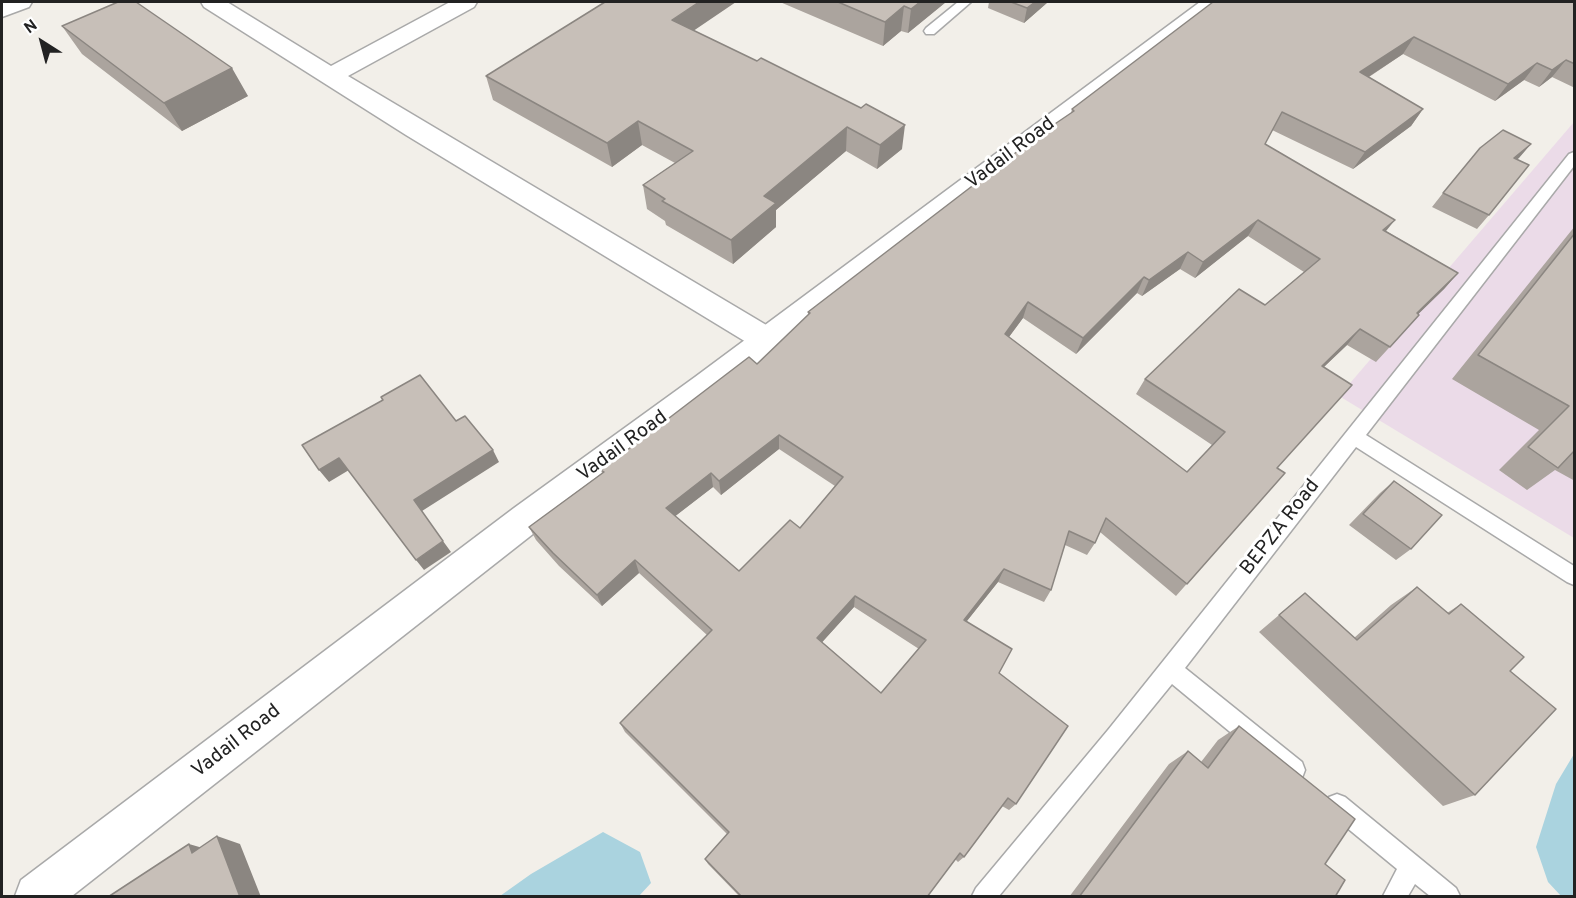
<!DOCTYPE html>
<html>
<head>
<meta charset="utf-8">
<style>
	body { margin:0 }
	#map { position:relative; width:1576px; height:898px; overflow:hidden; background:#f2efe9; font-family:Overpass,sans-serif }
	canvas { display:block }
	.frame { position:absolute; inset:0; border:3px solid #222; pointer-events:none }
	.north { position:absolute; left:12px; top:12px; width:60px; height:60px; -webkit-text-stroke:4px #fff; paint-order:stroke; rotate:324deg; font-size:16px; font-weight:700; line-height:24px; text-align:center; color:#222 }
	.north::after { content:''; display:block; margin:auto; width:21px; height:27px; background:#222; clip-path:polygon(50% 0,100% 100%,50% 72%,0 100%) }
</style>
</head>
<body>
<div id="map">
<canvas width="1576" height="898"></canvas>
<div class="frame"></div>
<div class="north">N</div>
</div>
<script>
const context = document.querySelector('canvas').getContext('2d');
context.lineJoin = 'round';
function paint(path, color) {
  context.fillStyle = color;
  context.fill(path, 'evenodd');
}
function shape(rows) {
  const path = new Path2D();
  for (const r of rows) {
    path.moveTo(r[0], r[1]);
    for (let i = 2; i < r.length; i += 2) path.lineTo(r[i], r[i + 1]);
  }
  return path;
}
function strokePath(path, color, width, dash) {
  context.strokeStyle = color;
  context.lineWidth = width;
  context.lineCap = dash ? 'butt' : 'round';
  context.setLineDash(dash || []);
  context.stroke(path);
}
function write(font, color, halo, rows, align = 'center') {
  context.font = font + ' Overpass,sans-serif';
  context.lineWidth = 6;
  context.setLineDash([]);
  context.textBaseline = 'middle';
  context.strokeStyle = halo;
  context.fillStyle = color;
  for (const [text, x, y, turn = 0] of rows) {
    context.save();
    context.translate(x, y);
    context.rotate((+turn || 0) * Math.PI / 180);
    context.textAlign = isNaN(turn) ? turn : align;
    if (halo) context.strokeText(text, 0, 0);
    context.fillText(text, 0, 0);
    context.restore();
  }
}
const industrial = shape([
	[1574,122,1574,538,1339,396]
]);
const water = shape([
	[1574,754,1574,896,1561,896,1548,882,1536,847,1556,784],
	[603,832,640,852,651,883,639,896,500,896,531,874]
]);
const service = shape([
	[958,2,971,2,934,34,926,34,924,31,926,28,958,2],
	[1574,152,1574,166,1366,435,1574,566,1574,585,1567,582,1356,447,1185,668,1302,762,1305,770,1302,778,1294,781,1286,778,1172,684,999,896,972,896,976,888,1108,730,1569,154,1574,152],
	[1337,794,1345,797,1456,888,1460,896,1430,896,1415,884,1408,896,1383,896,1397,869,1329,813,1326,805,1329,797,1337,794]
]);
const minor = shape([
	[2,2,32,2,29,7,2,17,2,2],
	[201,2,227,2,331,66,450,2,477,2,474,7,348,76,778,332,782,340,778,348,767,352,756,348,406,135,204,7,201,2]
]);
const tertiary = shape([
	[1200,2,1224,2,717,395,538,530,72,896,15,896,21,880,514,508,695,377,1200,2]
]);
const wall = shape([
	[780,2,946,2,908,33,901,31,883,46],
	[989,2,1048,2,1024,23,988,8],
	[1575,2,1575,88,1552,77,1539,87,1524,80,1495,101,1403,54,1369,77,1423,109,1411,126,1353,169,1272,130,1265,144,1386,231,1458,273,1444,289,1418,314,1419,315,1376,362,1347,345,1324,367,1278,468,1285,473,1176,596,1100,532,1095,543,1087,555,1065,545,1051,590,1044,602,998,582,966,622,999,673,1016,804,1009,810,1002,806,964,857,958,862,955,859,927,897,740,897,708,864,705,859,727,834,625,732,620,723,707,635,639,573,602,606,559,566,536,540,529,527,602,473,601,470,757,364,808,316,808,312,1071,113,1072,109],
	[1248,236,1304,272,1265,305,1145,379,1136,394,1212,445,1187,472,1009,337,1023,318,1076,354,1137,293,1142,296,1180,269,1195,278],
	[779,449,835,486,800,528,739,571,675,516,713,487,721,495],
	[854,607,919,649,881,693,822,642],
	[62,26,248,96,182,131,82,54],
	[694,31,902,149,877,169,846,151,776,210,776,227,733,264,666,225,665,221,647,209,643,185,675,163,642,145,612,167,493,100,486,76],
	[1531,144,1517,159,1489,215,1477,229,1432,207,1443,193],
	[1575,226,1575,481,1555,470,1527,490,1499,470,1539,430,1452,379],
	[1394,481,1411,549,1396,560,1349,525,1380,493],
	[1417,587,1447,613,1461,604,1510,671,1475,795,1443,806,1259,632,1305,593,1354,638,1391,605],
	[1239,726,1325,864,1335,897,1069,897,1169,764,1188,751,1201,762,1218,740]
]);
const shadedWall = shape([
	[699,2,736,2,674,44,672,20],
	[920,2,946,2,908,33,911,9],
	[1035,2,1048,2,1024,23,1027,8],
	[904,6,901,31,883,46,885,22],
	[1414,37,1403,54,1350,89,1360,72],
	[1566,60,1552,77,1539,87,1552,70],
	[1537,63,1524,80,1495,101,1508,84],
	[232,68,248,96,182,131,164,103],
	[1423,109,1411,126,1353,169,1365,152],
	[638,121,642,145,612,167,607,143],
	[905,125,902,149,877,169,880,145],
	[847,127,846,151,776,210,776,227,733,264,731,240,764,196],
	[1531,144,1519,158,1502,172,1514,158],
	[1258,220,1248,236,1195,278,1203,262],
	[1395,220,1382,236,1383,230],
	[1188,252,1180,269,1142,296,1149,280],
	[1458,273,1444,289,1403,329,1417,313],
	[1144,277,1137,293,1076,354,1083,338],
	[1028,302,1023,318,1000,349,1005,334],
	[1360,329,1347,345,1309,381,1322,366],
	[779,435,779,449,721,495,719,481],
	[493,450,499,462,422,511,414,500],
	[339,458,349,470,329,482,319,470],
	[711,473,713,487,669,521,666,508],
	[443,541,451,552,424,570,416,560],
	[635,560,639,573,602,606,597,595],
	[1004,569,998,582,959,631,964,620],
	[855,596,854,607,816,649,817,638],
	[217,836,240,844,261,897,240,897],
	[189,844,213,851,192,853]
]);
const building = shape([
	[118,2,136,2,232,68,164,103,62,26,118,2],
	[605,2,699,2,672,20,757,61,761,58,861,108,866,104,905,125,880,145,847,127,764,196,776,203,731,240,662,201,665,199,643,185,693,151,638,121,607,143,486,76,605,2],
	[838,2,920,2,911,9,904,6,885,22,838,2],
	[1011,2,1035,2,1027,8,1011,2],
	[1213,2,1575,2,1575,64,1566,60,1552,70,1537,63,1508,84,1414,37,1360,72,1423,109,1365,152,1282,112,1265,144,1395,220,1383,230,1458,273,1417,313,1419,315,1390,347,1360,329,1322,366,1352,385,1277,468,1285,473,1187,584,1106,518,1095,543,1069,531,1051,590,1004,569,964,620,1012,649,999,673,1068,726,1016,804,1008,798,964,857,960,853,927,897,742,897,705,859,729,832,620,723,712,630,635,560,597,595,553,553,529,527,604,472,601,470,749,357,757,364,810,313,808,312,1040,134,1074,111,1072,109,1213,2],
	[1258,220,1320,259,1265,305,1239,289,1145,379,1225,432,1187,472,1005,334,1028,302,1083,338,1144,277,1149,280,1188,252,1203,262,1258,220],
	[779,435,843,477,800,528,790,520,739,571,666,508,711,473,719,481,779,435],
	[855,596,926,640,881,693,817,638,855,596],
	[1503,130,1531,144,1514,158,1529,165,1489,215,1443,193,1480,148,1503,130],
	[1575,233,1575,450,1558,468,1528,447,1569,406,1478,355,1575,233],
	[420,375,456,421,465,416,493,450,414,500,443,541,416,560,339,458,319,470,302,445,383,400,381,397,420,375],
	[1394,481,1442,515,1411,549,1363,514,1394,481],
	[1417,587,1449,614,1461,604,1524,657,1510,671,1556,709,1475,795,1279,615,1305,593,1357,640,1417,587],
	[1239,726,1355,819,1325,864,1345,880,1335,897,1079,897,1188,751,1208,768,1239,726],
	[217,836,240,897,108,897,189,844,192,853,217,836]
]);
const streetNames = [
	["Vadail Road",1011,154,-37],
	["Vadail Road",623,447,-36],
	["BEPZA Road",1281,528,-52],
	["Vadail Road",237,742,-38]
];
paint(industrial, '#ebdbe8');
paint(water, '#aad3df');
strokePath(service, '#a9a9a9', 3);
strokePath(minor, '#a9a9a9', 3);
strokePath(tertiary, '#a9a9a9', 3);
paint(service, '#fff');
paint(minor, '#fff');
paint(tertiary, '#fff');
paint(wall, '#aba49e');
paint(shadedWall, '#8b8681');
paint(building, '#c7bfb8');
strokePath(building, '#8b8681', 1.5);
write('20px', '#222', '#fff', streetNames);
</script>
</body>
</html>
